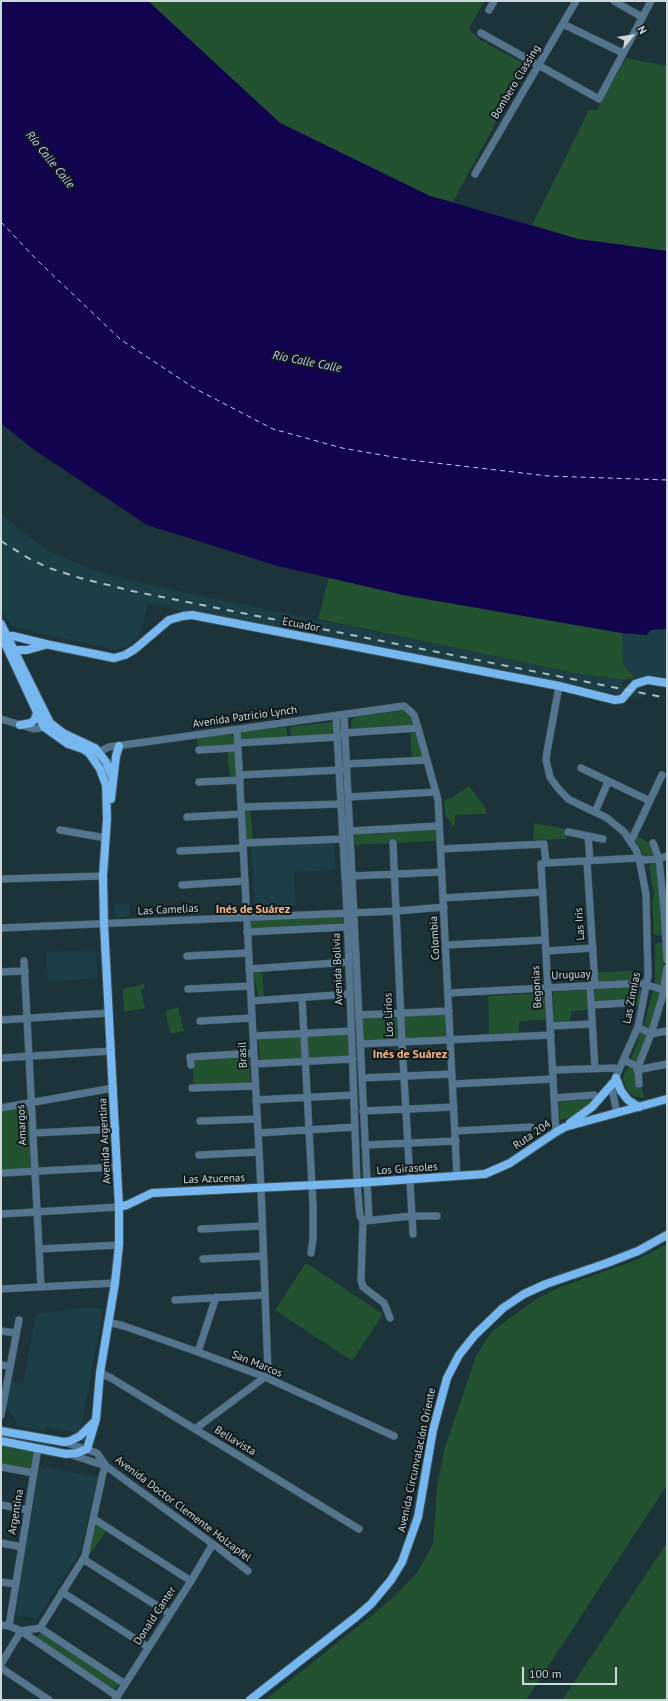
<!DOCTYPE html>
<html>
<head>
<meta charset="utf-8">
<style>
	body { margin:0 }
	#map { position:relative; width:668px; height:1701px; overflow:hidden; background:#1b3339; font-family:"PT Sans",sans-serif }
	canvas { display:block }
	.frame { position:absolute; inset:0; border:2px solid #cbd9dd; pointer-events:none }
	.north { position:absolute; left:612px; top:16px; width:40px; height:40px; -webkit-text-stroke:3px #0f191c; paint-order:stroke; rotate:60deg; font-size:11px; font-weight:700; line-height:16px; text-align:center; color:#cbd9dd }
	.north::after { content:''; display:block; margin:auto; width:14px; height:18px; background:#cbd9dd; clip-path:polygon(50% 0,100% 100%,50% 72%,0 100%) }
	.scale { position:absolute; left:522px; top:1667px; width:95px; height:18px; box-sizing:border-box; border:2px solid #cbd9dd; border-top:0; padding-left:5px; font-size:12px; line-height:14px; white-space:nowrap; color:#cbd9dd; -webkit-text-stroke:3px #0f191c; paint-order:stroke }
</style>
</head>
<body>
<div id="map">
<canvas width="668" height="1701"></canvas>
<div class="frame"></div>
<div class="north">N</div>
<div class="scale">100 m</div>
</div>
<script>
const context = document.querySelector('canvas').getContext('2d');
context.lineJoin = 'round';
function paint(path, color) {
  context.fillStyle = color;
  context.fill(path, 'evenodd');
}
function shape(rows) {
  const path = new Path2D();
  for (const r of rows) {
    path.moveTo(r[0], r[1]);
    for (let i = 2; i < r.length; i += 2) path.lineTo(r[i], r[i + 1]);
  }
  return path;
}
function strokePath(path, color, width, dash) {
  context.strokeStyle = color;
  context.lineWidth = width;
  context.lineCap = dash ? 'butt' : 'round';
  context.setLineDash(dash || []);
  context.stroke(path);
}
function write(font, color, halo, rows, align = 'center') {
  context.font = font + ' "PT Sans",sans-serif';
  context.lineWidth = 4;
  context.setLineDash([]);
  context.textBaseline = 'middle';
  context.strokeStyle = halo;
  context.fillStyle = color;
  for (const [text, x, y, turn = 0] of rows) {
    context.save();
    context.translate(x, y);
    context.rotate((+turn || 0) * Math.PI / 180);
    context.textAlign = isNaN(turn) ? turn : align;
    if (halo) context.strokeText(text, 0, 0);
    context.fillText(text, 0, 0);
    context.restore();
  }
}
const built = shape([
	[1,514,47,550,93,570,150,585,575,673,623,680,622,687,648,693,639,699,431,657,148,604,143,625,138,636,132,644,115,650,13,627,1,612],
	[667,629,667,677,651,675,635,678,623,664,622,633,646,635,651,630],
	[334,842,336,870,294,872,296,906,258,908,255,906,251,846],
	[129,903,130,916,115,918,114,904],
	[96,950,98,978,48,982,46,952],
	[88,1307,103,1309,81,1428,76,1433,46,1427,45,1431,19,1426,6,1406,11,1381,23,1383,36,1314],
	[40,1467,45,1469,46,1467,98,1477,80,1552,37,1619,16,1615,23,1560]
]);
const green = shape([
	[148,1,484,1,469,29,480,40,527,65,453,202,430,196,280,123],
	[626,58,667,66,667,251,578,239,532,225,589,110,597,110],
	[329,577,403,595,622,633,623,664,635,678,623,680,575,673,318,619],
	[404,710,414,719,424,758,412,759,410,729,352,731,351,721,355,717],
	[330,722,333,724,334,736,291,739,290,727],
	[286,727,288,739,241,742,241,732,242,732],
	[230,733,234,738,236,778,230,779,227,749,198,751,197,738],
	[469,786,486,809,486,814,455,815,455,826,453,826,445,814,444,800,451,798],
	[244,808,250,808,253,841,246,841],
	[534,823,566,829,566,839,533,840],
	[436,829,437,841,355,845,355,832],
	[637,836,649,843,654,854,653,856,644,857,635,839],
	[651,864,656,864,658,867,663,932,662,936,654,935,652,902,654,895,649,866],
	[342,915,343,925,251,930,251,920],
	[655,943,663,943,664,959,662,986,655,985],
	[262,970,264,997,258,997,254,975,255,971],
	[632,971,632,980,597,981,596,972],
	[144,984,145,988,141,990,145,1008,124,1012,123,989],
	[637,986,640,989,641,995,637,1006,628,1007,628,1002,625,999,595,1001,595,991,596,989],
	[586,990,588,992,588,1010,571,1011,570,1021,554,1022,553,993,554,992],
	[653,990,660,992,650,1029,644,1025],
	[543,993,546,996,545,1020,519,1021,519,1033,489,1034,488,996],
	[178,1007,184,1031,171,1034,165,1011],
	[445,1014,446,1037,362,1042,361,1017],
	[641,1032,647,1036,637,1062,631,1059],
	[350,1034,351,1058,260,1062,258,1038],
	[249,1056,250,1083,194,1087,192,1059],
	[629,1066,634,1069,636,1086,642,1088,644,1098,634,1096,627,1090,623,1080,624,1074],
	[591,1100,594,1102,573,1117,560,1120,559,1102],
	[27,1105,28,1109,31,1169,1,1171,1,1110],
	[667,1244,667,1485,526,1700,265,1700,370,1617,397,1594,418,1571,433,1544,437,1488,444,1450,476,1356,491,1332,533,1301,558,1288,639,1259],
	[306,1263,383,1314,352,1361,275,1310],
	[1,1445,31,1451,34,1454,30,1470,1,1464],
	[97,1524,107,1530,89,1556,87,1555],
	[667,1543,667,1700,562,1700],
	[41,1633,118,1682,118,1686,114,1689,37,1639,36,1637]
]);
const water = shape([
	[1,1,148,1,280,123,430,196,578,239,667,251,667,629,651,630,646,635,622,633,403,595,278,566,147,525,33,449,1,423]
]);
const ferry = shape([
	[1,222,37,260,120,339,194,388,273,429,342,448,410,460,548,476,667,480]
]);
const minor = shape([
	[614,1,642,17],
	[489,10,494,1],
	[563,24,623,53],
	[481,33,599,99,651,1],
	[475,174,576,1],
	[559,686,547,752,546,760,550,777,557,787,568,799,607,818,624,832,636,850,639,858,646,894,648,976,638,1027,613,1083,613,1094,617,1113],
	[344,715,369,1220],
	[336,716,347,912,357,1183,360,1216,363,1221],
	[1,719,34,729,40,728,48,724],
	[344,733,418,728],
	[238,743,338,737],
	[199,750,233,748],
	[93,755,109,747,404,706,410,711,414,715,418,728,438,800,457,1176],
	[347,764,427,760],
	[581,768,650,801],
	[240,775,340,770],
	[199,782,240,780],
	[348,797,436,792],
	[241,807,341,804],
	[595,812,608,782],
	[187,817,241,814],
	[60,830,106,838],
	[350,831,439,826],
	[568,832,603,839],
	[588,836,590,861],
	[631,841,662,775],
	[243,843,343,839],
	[393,843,402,1042,413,1234],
	[653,843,659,859,664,910,667,960],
	[441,849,544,844,546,863,541,864,556,1132],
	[180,851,243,848],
	[587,862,595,985],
	[546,863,639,858,644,860,659,859,667,856],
	[352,876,442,872],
	[1,879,103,876],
	[182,885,245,881],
	[443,898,543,892],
	[1,928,397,911,444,907],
	[247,932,347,927],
	[446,945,545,940],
	[546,951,593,948],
	[187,956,248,953],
	[24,961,41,1287],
	[249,969,349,962],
	[1,972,25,971],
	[590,985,595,1069],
	[188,989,250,986],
	[449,993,640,983,664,990],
	[302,998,313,1205,313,1239,311,1253],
	[251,1001,350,994],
	[591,1005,625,1003],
	[359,1015,449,1011],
	[1,1020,109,1013],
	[200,1021,252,1018],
	[550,1026,592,1024],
	[638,1027,651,1034,667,1031],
	[253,1036,351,1031],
	[360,1044,551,1035],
	[1,1058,111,1051],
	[624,1060,638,1067],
	[254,1064,353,1059],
	[191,1065,190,1057,254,1053],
	[553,1070,614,1068,619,1070],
	[637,1070,667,1064],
	[362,1078,452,1074],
	[453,1084,553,1079],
	[639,1084,638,1067,651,1034,662,998,667,968],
	[192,1088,255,1086],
	[554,1098,594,1095],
	[256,1100,354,1095],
	[1,1108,113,1088],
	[363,1111,454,1107],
	[200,1121,257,1119],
	[455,1131,531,1127],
	[33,1133,116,1129],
	[258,1133,355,1127],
	[365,1145,456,1141],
	[199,1155,259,1152],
	[1,1173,117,1167],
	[1,1214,119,1207],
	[363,1221,361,1280,363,1287,384,1303,390,1318],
	[365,1221,411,1216,437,1216],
	[201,1229,262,1226],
	[39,1249,119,1245],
	[203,1259,263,1256],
	[1,1289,115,1283],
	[175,1300,265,1295],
	[108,1322,124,1326,198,1352,265,1377,394,1436],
	[1,1331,16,1333],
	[198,1352,216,1297],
	[1,1365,10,1366],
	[100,1373,111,1378,359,1529],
	[1,1415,19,1320],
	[195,1429,265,1377,268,1372,261,1188,237,730],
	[64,1442,97,1453,106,1466,217,1547,248,1571],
	[69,1454,106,1466],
	[1,1467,34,1473],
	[1,1505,28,1510],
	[94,1519,191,1581],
	[1,1543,22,1547],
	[83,1559,170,1614],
	[1,1582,15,1584],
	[62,1592,148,1647],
	[1,1625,9,1626,21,1631,117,1696],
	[9,1626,38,1448],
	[40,1628,125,1684],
	[1,1664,21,1631,40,1628,85,1556,103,1473,106,1466],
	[1,1668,49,1700],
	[115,1700,191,1581,211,1547,211,1543]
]);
const major = shape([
	[1,624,50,723,63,733,95,748,106,762,113,779],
	[1,635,44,727,68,744,83,749,89,753,100,769,106,785,107,819,103,876,104,924,119,1207,119,1245,115,1283,100,1373,96,1419,87,1449,77,1453,66,1454,1,1441],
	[3,639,8,636,13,636,50,645,114,658,125,655,135,649,169,620,183,616,192,615,559,686,615,700,622,699,635,684,641,682,648,680,667,683],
	[12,650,27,650,45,645],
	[20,725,31,723,35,719,37,713],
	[111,799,116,756,119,746],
	[616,1078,621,1091,628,1100,639,1107],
	[570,1123,592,1107,613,1083],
	[119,1207,127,1205,152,1193,357,1183,485,1174,510,1163,556,1132,565,1127,667,1099],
	[1,1431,64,1442,70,1441,80,1436,94,1422],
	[250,1700,356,1617,371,1604,391,1580,402,1562,418,1517,433,1430,447,1378,459,1355,475,1335,503,1308,524,1294,546,1284,607,1263,638,1251,667,1235]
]);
const rail = shape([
	[1,541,28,558,49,568,80,578,132,591,667,698]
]);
const streetNames = [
	["Bombero Classing",516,82,-59],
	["Ecuador",301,625,11],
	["Avenida Patricio Lynch",245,717,-8],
	["Las Camelias",168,910,-3],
	["Las Iris",580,924,-94],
	["Colombia",435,938,-93],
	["Avenida Bolivia",338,969,-92],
	["Uruguay",571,975,-3],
	["Begonias",537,987,-93],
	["Las Zinnias",632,998,-79],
	["Los Lirios",389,1015,-92],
	["Brasil",243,1055,-93],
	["Amargos",22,1125,-93],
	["Ruta 204",532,1135,-34],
	["Avenida Argentina",105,1141,-93],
	["Los Girasoles",407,1169,-4],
	["Las Azucenas",214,1179,-2],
	["San Marcos",257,1364,22],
	["Bellavista",235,1441,31],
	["Avenida Circunvalación Oriente",417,1460,-78],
	["Avenida Doctor Clemente Holzapfel",183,1509,37],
	["Argentina",16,1512,-80],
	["Donald Canter",155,1616,-57]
];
const waterNames = [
	["Río Calle Calle",50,160,51],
	["Río Calle Calle",307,362,11]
];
const neighbourhoodNames = [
	["Inés de Suárez",253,910],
	["Inés de Suárez",410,1055]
];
paint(built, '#1c3e46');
paint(green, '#225230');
paint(water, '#11034e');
strokePath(ferry, '#c2caf5', 1, [5, 4]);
strokePath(minor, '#3b5157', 8);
strokePath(major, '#3b5157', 10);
strokePath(minor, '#55748e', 7);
strokePath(major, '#75b7ee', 8);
strokePath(rail, '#aebdc2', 2, [7, 7]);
write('11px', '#cbd9dd', '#0f191c', streetNames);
write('italic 12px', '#c2caf5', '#0f191c', waterNames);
write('bold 12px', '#f9b686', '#0f191c', neighbourhoodNames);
</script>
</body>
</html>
